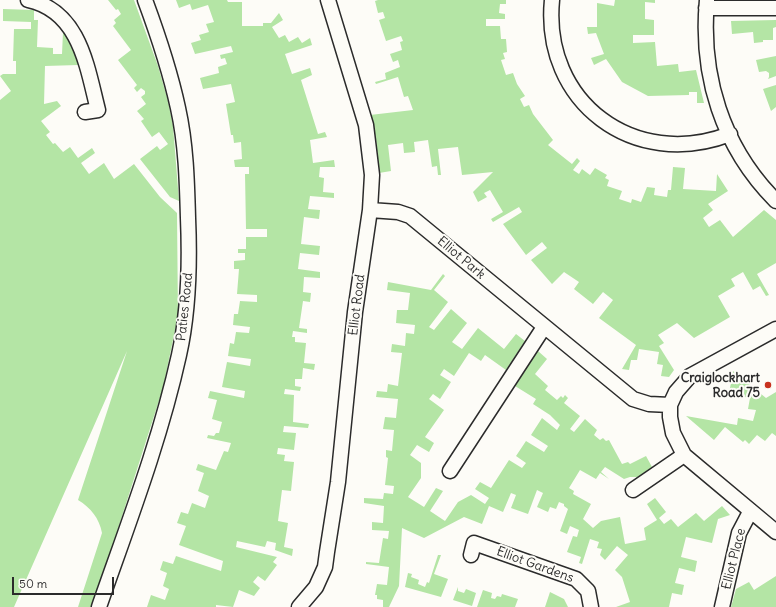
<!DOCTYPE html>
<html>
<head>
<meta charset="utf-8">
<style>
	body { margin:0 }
	#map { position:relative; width:776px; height:607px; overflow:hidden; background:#fdfcf7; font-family:Delius,sans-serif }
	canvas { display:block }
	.scale { position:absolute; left:12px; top:577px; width:102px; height:18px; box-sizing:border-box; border:2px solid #2b2b2b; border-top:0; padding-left:5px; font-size:12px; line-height:14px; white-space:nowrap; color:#2b2b2b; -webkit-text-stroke:3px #fdfcf7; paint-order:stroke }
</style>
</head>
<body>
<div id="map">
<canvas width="776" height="607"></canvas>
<div class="scale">50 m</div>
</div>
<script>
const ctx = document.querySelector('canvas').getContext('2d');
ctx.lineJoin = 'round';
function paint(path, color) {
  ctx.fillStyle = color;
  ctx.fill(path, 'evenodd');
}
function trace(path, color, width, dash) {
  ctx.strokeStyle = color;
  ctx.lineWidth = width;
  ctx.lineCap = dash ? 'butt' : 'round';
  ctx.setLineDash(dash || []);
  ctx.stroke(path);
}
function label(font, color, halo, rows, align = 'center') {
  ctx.font = font + ' Delius,sans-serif';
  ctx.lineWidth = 4;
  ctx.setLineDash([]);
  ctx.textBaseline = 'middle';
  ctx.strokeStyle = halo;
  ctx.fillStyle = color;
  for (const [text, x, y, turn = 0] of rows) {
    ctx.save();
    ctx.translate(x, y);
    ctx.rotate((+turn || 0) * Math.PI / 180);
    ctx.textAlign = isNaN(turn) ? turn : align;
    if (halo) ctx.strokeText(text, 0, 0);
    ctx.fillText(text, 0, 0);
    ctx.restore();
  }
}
paint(new Path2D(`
	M108,0h26l24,66 10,35 5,25 6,75 -9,-4 -30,-38 17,-13 3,4 8,-6 -9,-12 -7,5 -11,-16 3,-2 -7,-8 9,-7 -5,-7 4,-3v-3l-4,-3 -4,4 -3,-4 3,-3 -19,-25 13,-10 -18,-24 3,-3 -2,-3 7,-6 -3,-5 -2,1z
	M176,0h51l1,2h14v24h21v-3h8l8,-10 4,7 -11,7 7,11 6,-3 4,7 9,-5 4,6 8,-5 2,7 -27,9 7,20 18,-6 2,7 -11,5 17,54 7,-2 2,5 -17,3 3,23 21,-3 1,7h-15l-1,10 5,1 -1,14 11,1v5l-24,-2 -2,13 12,1 -1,9 -15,-2 -3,27 19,2 -1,9 -19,-2 -2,16 22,3v6l-16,-1 -1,15 8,1 -1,9 -7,-1 -4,27 8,1v4l-14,-2 -1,6h3v5l11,1 -2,20 11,1 -1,6 -11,-2 -1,11h-7v7l6,1 -1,4 -15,-2 -1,5 10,1 -1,27 16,2 -1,4 -24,-2 -1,6 13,1 -2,17 -16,-2 -1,6 8,1 -1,6 10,1 -3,29 -9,-1 -4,31 10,2 -4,24 9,2 -1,7 -17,-6 1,-7 -9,-2 -2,6 -28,-6 -1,6 41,10 -4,5 4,3 -12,16 -7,-5 -5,6 7,6 -6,8 -15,-6 -6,17 -17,-2v2h-69l4,-12 14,5 4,-11 -6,-3 4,-13 -7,-3 3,-9 10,3 3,-8 45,15 2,-10 -44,-16 7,-19 -9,-3 4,-11 7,2 4,-11 13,5 4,-12 -11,-5 6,-18 -8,-3 2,-6 18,6 8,-19 4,1 3,-9 -24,-5 1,-3 6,1 2,-3h3l3,-11 -10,-3 5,-19 -9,-2 2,-7 34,7 1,-7 -23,-4 5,-25 23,4 1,-7 -23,-3 2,-13 4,1 2,-12 13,1 1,-6 -17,-2 1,-11h4l2,-13 17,1v-7l-20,-1 2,-25h-5v-8l11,-1v-7h-7v-4h8v-12h21v-8h-21l-1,-55h4v-7h-14l-1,-7 8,-1 -1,-17 -7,1 -1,-8h-2l-5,-31 9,-2 -4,-18 -28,5 -3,-11 19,-5 -1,-6 9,-3 -2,-6 -4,1 -1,-4 13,-3 -2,-6 -36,8 -4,-11 10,-3 -2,-5 10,-3 -3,-8 8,-2 -6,-17 -16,5 -2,-6 -11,4z
	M378,0h128v4h-6l-1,9 6,1v5h-19v7h14l1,13h5l1,13 -4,1 2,6 -4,1 5,15 7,-2 4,11 8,12 -5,3 4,8 5,-2 4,9 20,26 -5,5 24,19 5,-6 3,3 -7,9 6,4 3,-5 8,6 5,-7 12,7 -2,3 4,2 -2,6 15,5 -3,8 12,4 1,-4 9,3 6,-15 8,1 -1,7 13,2 1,-7h3l2,-23 12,1 -2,21 33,2 1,-17 11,17 -20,13 5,6 -10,8 6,9 11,-7 13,17 31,-27 12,10v43l-19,11 12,21 -3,1 -6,-10 -7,4 -10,-18 -12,7 4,7 -17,10 12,21 -36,21 -17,-15 -19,12 6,8 -5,3 15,24 -5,7 -8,-1 2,-11 -6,-1 2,-12 -20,-3 -2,11h-6l-2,10 -7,-1 14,-24 -37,-27 14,-18 -10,-8 -10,12 -19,-15 5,-7 -15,-10 -12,12 -21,-24 16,-12 -5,-6 -16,13 -23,-31 19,-12 -3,-5 -26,15 -2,-3 12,-7 -13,-22 -6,3 3,4 -9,5 -5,-10 20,-20 -31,3 -4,-28 -20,2 3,26h-3l-1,-9 -5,1 -4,-27 -14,2 1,10 -11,1 -1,-10 -15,2 3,26 -12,2 -3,-34 -6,-24 43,-5 -5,-14 -4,1 -6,-20 -22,7 -1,-2 11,-3 -1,-6 15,-6 -2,-7 -5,2 -3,-8 12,-4 -2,-8 3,-1 -2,-5 -15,5 -7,-21 6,-2 -2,-6 -5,1 -3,-12z
	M615,0h40v3l-10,-1v17l9,1v15h-21v8l22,-1 2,24 21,-2 1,8 17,-2 8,33h-7v-11h-8v3l-41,1 -26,-14 -16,-23 -12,6 -3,-7 13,-4 -8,-21 -8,1 -1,-7h10v-24l17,3z
	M3,9l31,1v10h4l-1,27 16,1v6h9l1,-22h2l6,11 7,22 -33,1 -1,38 13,-3 4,5 -20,15 9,11 -4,3 7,9 2,-1 8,9 7,-5 8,11 14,-10 3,5 -14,10 8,11 15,-11 10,16 20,-15 26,33 17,16 1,103 -15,72 -70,219h-15l24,-74c-3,-15 -11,-25 -24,-33l49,-149 -113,256h-14v-507l11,-9 -11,-15 3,-2h13v-13h-3l1,-32h17v-7l-28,-1z
	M776,20v7l-3,1v12h-10v2l-9,1 -1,-11 -21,2 -1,-13z
	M776,56v20l-8,3 1,-2v-4l-3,-2 -7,1 -3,-12z
	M776,85v22l-5,4 -8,-22z
	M443,274l2,2 -11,14 14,12 -19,25 5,3 17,-21 16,14 -15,19 10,7 16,-21 26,21 12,-15 9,7 -19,29 -21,-15 -4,6 -12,-8 -15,23 -10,-7 -4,6 11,7 -11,17 -7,-5 -4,5 15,11 -19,27 9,6 -5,9 -12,-7 -7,10 11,8v15l-13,19 16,10 12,-19 7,3 -13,20 15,10 13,-19 13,-7 14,9 4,-6 -14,-9 5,-7 11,6 18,-28 13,8 4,-5 -10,-7 10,-15 18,11 4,-6 -17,-11 11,-17 15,12 3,-5 -10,-10 -17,-11 3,-5 -21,-13 23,-35 9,8 -12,15 13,12 -3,4 12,10 4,-4 2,2 2,-3 3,3 -4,5 16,13 -10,13 4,3 11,-13 12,11 -3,5 6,5 3,-2 3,3 3,-1 13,24 6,-2 2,2 16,-8 6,11 -14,10h-8l-6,2 -19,-12 -4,5 8,7 -9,-6 -4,6 -16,-9 -11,18 5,3 -1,3 18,10 -8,15 10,9 8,-7 19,-4 5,27 21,-4 -2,-12 13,-8 -10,-16 8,-6 11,14 -7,6 5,6 7,-5 7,8 18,-14 8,8 18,-15 8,9 -12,4 -6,24 -26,-6 -5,20 16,4 -2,11 -16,-4 -4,15 9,2 -2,10 -10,-2 -3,14h-53l14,-5 -8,-25 -7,-7 13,-15 -11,-9 -12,14 -5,-5 2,-6 -5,-1 2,-6 -9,-3 -8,25 -3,-1 2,-6 -14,-5 6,-16 4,1 2,-7 -9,-4 -3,8 -7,-3 8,-22 -4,-3v-2l-5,-2 -3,7 -6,-2 -2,5 -11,-5 6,-14 -6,-3 -9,24 -17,-6 5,-13 -5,-2 -8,19 -14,-6 -7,18 -18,-7 -40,21 -22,-10 -3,58 -10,21h-6v-7l-6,-1v-4h-2l2,-11 10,1 2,-18 -23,-3v-2l13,1 4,-25 5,1 1,-8 -17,-1v-8l11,1 1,-17 -20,-3v-5l19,1 1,-6 9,1 1,-8 -9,-1 3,-27 -2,-1v-7l6,1 2,-21 -11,-1 2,-12 11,1 2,-19 -22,-2 1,-6 10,1 1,-8 10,2 4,-33 -11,-1 1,-8 13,2 1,-13 8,1 1,-9 -19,-2 1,-13h11l2,-17 -23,-3 1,-8 43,8z
	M733,371l33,27 10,-6v44l-4,-3 -7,8 -8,-6 -8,9 -4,-4 -2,2 -18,-15 -11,13 -28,-24 51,9 1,-7 15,3 3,-11 -8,-1 2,-11 -21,-4z
	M438,555h3l-7,19 14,5 -7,18 -36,-10 3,-14 4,1 -1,3 8,3 -1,4 7,3 2,-5 2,1z
	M776,576v31h-45l5,-18 13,-7 5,8z
	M458,587v4l6,2 2,-4 10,4 -4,13 -19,-6z
	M483,590l9,3 -1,5 4,1 2,-3 4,1 1,-3 16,5 -3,8h-38z
	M550,592l14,7 4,8h-23z`), '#b4e5a5');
const minor = new Path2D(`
	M28,0c52,11 59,67 70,110l-13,2
	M552,0c-10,102 82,171 178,134
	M707,0c-7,75 15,147 69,201
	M706,8h70
	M370,210l28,2 12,4 223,183 16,5 21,1
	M776,329l-86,47 -14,16 -6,13v12l3,16 11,22 92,77
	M450,471l94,-144
	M633,490l51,-35
	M471,555l3,-12 102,36 12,12 3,16
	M99,607c29,-83 61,-166 80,-252 10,-45 11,-91 9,-137 -1,-37 -2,-74 -10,-110 -8,-37 -20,-73 -33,-108
	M299,607l17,-20 9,-20 2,-15 11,-70 17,-170 15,-102 2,-35 -6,-50 -38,-125
	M722,607l17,-74 11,-21`);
trace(minor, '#2b2b2b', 17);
trace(minor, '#fdfcf7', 14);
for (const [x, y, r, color] of [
	[768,385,4,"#c8321e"]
]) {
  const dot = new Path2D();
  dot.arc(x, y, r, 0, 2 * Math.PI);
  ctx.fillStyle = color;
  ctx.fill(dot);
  trace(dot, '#fdfcf7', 1.5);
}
label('13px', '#2b2b2b', '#fdfcf7', [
	["Elliot Park",461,258,40],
	["Elliot Road",357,305,-83],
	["Paties Road",185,307,-84],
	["Elliot Place",734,559,-76],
	["Elliot Gardens",535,565,20]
]);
label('bold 13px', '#2b2b2b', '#fdfcf7', [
	["Craiglockhart",760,378],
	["Road 75",760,393]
], 'right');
</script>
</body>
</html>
